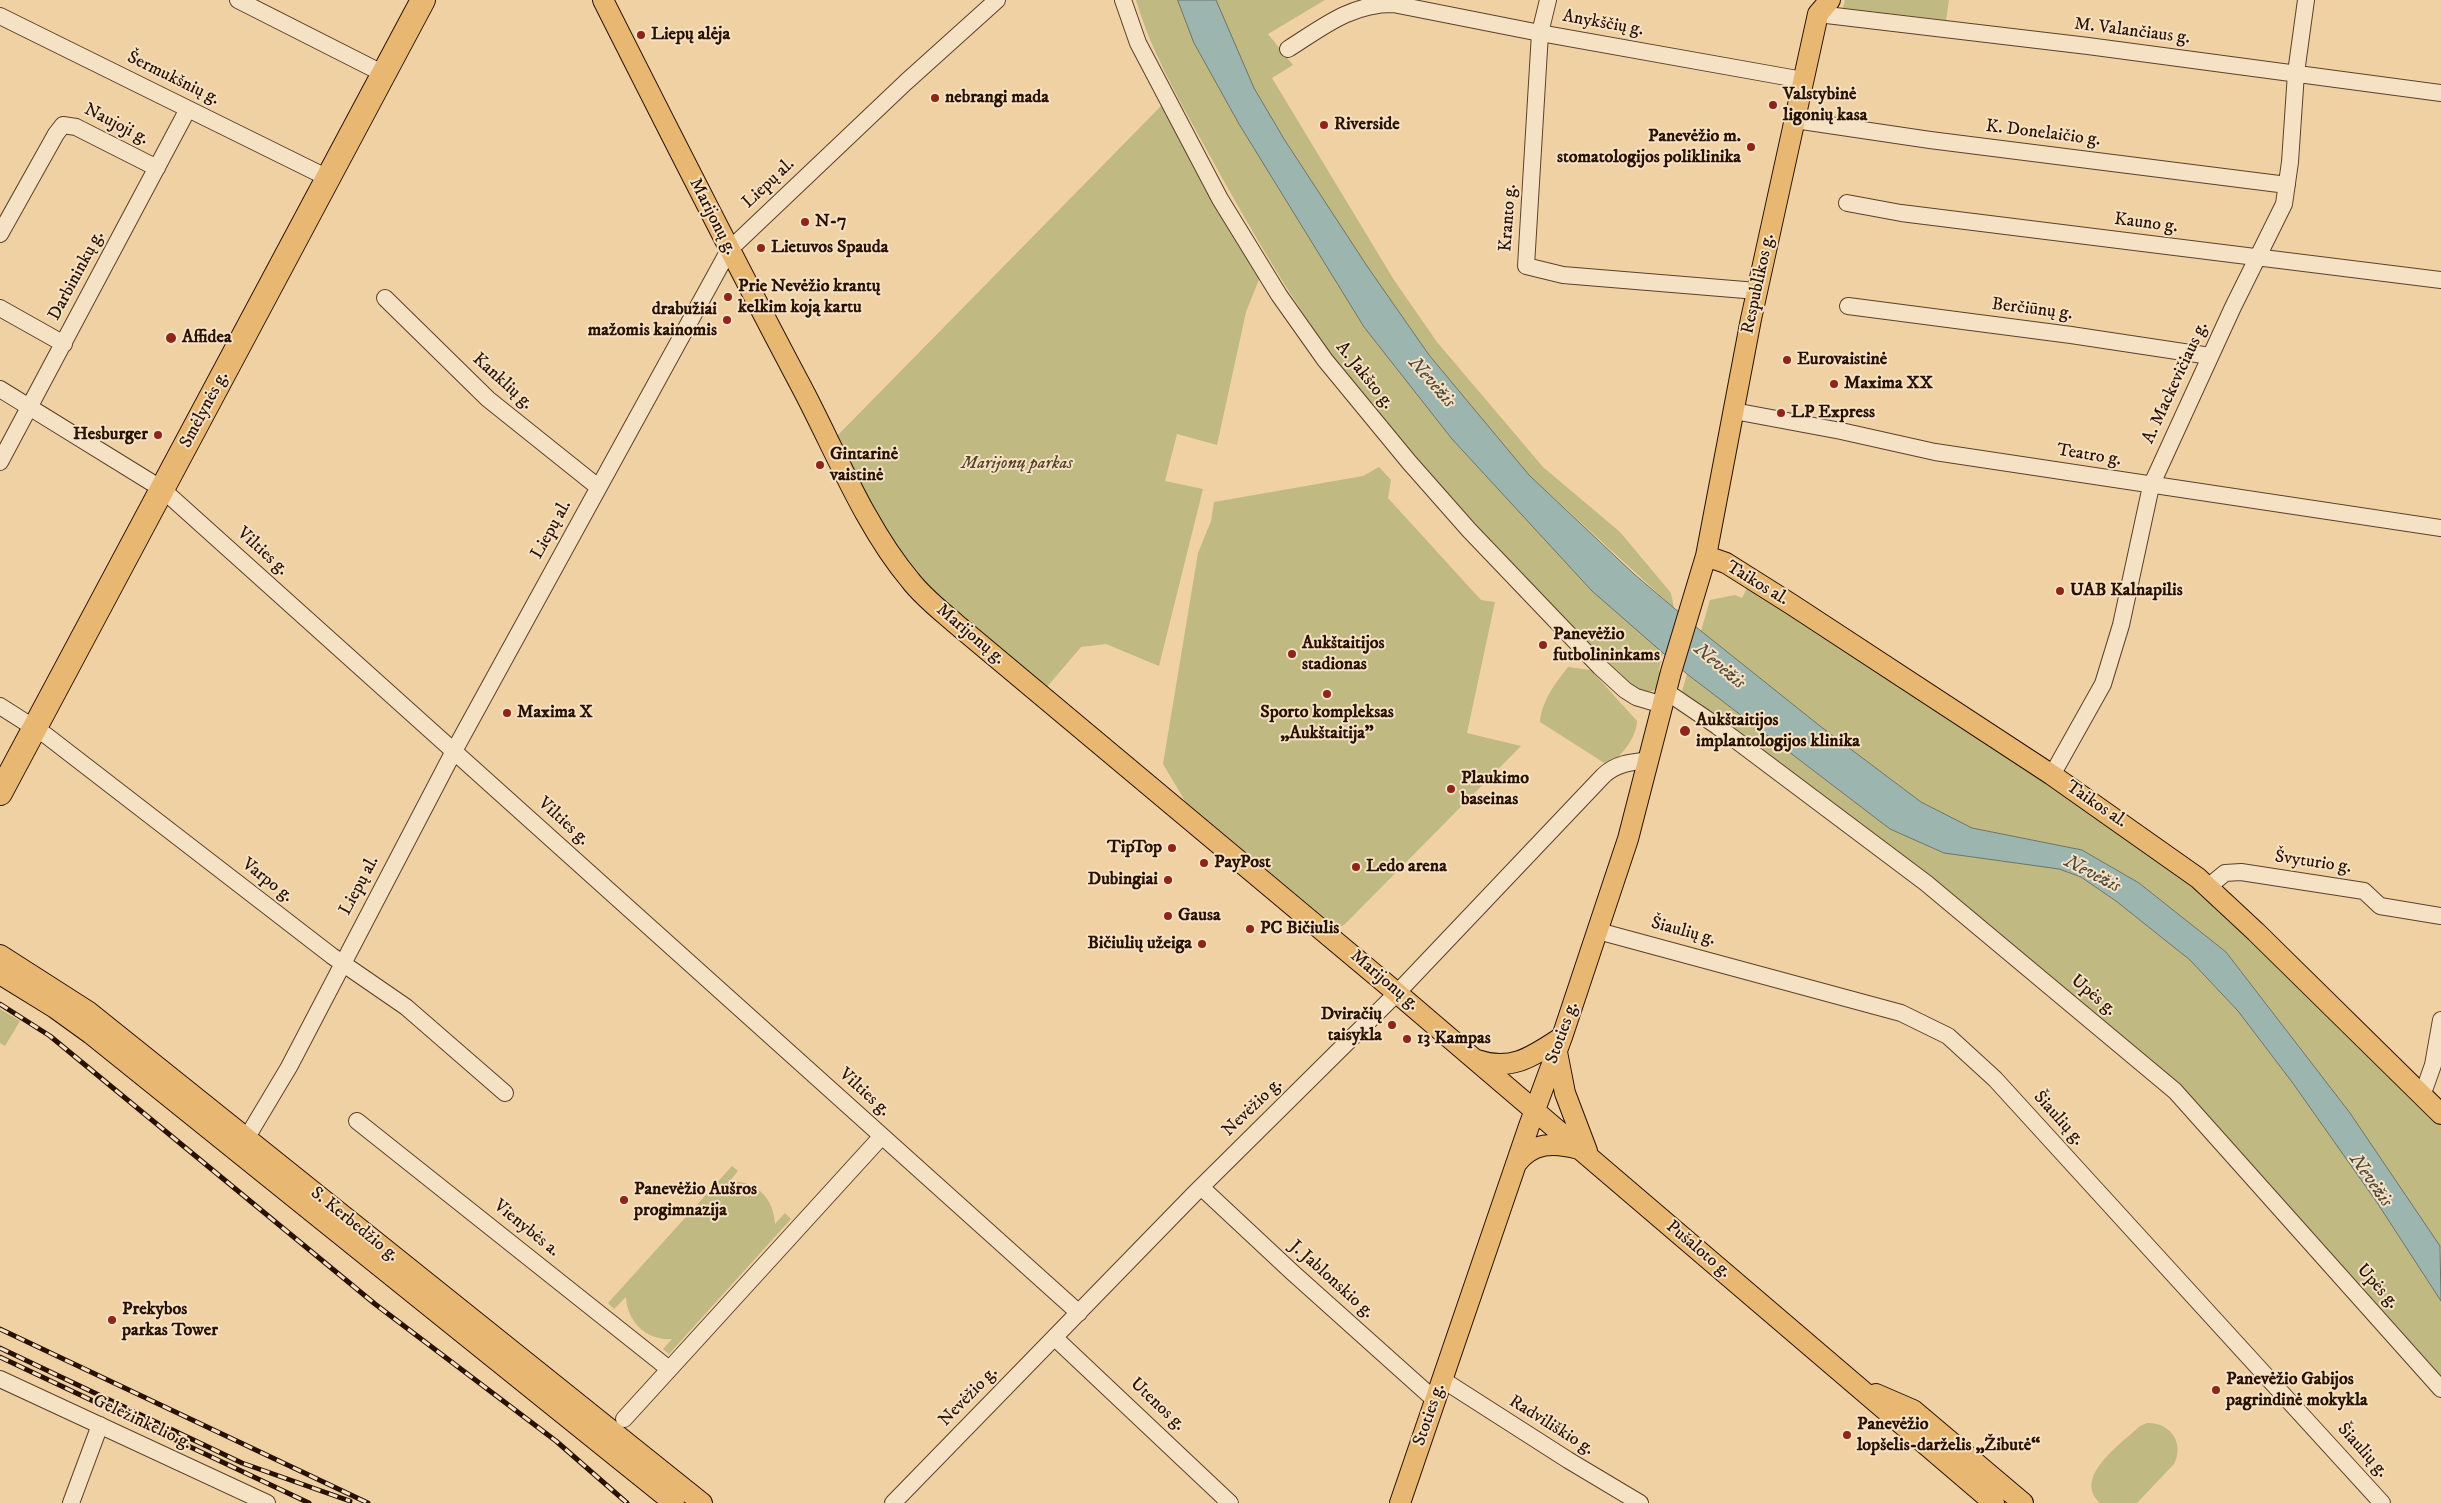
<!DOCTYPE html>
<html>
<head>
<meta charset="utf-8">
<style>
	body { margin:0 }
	canvas { display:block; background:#f0d1a4 }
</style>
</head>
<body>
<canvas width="2441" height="1503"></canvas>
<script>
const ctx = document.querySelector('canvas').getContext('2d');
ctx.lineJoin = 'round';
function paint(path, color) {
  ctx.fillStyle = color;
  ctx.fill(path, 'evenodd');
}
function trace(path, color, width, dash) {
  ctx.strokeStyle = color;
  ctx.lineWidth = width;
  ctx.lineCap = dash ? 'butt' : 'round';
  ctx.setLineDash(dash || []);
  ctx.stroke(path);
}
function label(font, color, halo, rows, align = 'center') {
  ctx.font = font + ' "IM FELL DW Pica",serif';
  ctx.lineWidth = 4;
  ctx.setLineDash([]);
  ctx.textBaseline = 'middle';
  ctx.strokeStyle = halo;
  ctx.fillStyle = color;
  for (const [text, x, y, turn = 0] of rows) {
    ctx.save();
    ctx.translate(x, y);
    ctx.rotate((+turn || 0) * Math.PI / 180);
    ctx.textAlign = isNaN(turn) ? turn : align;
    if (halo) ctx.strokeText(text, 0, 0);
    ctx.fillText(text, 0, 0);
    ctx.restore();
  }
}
paint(new Path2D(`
	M1136,0h42l16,43 45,81 125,203 88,112 140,152 71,61 -4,18 3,7c-8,26 -25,12 -41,1 -99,-103 -204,-204 -287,-320 -46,-64 -86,-133 -124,-202 -27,-50 -58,-101 -74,-156z
	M1216,0h109l-57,34 25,31 -21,13 122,202 43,62 106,125 77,65 51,61 3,15 -145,-133 -100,-120 -62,-89 -83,-127 -30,-51z
	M1845,0h104l-3,20 -103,-12z
	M1162,105l98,172 -14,35 -29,133 -40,-11 -12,47 38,8 -44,177 -53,-22 -25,3 -35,41 -129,-109 -17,-22 -64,-120z
	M1379,467l12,13 -3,18 93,102 14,2 -28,131 54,13 -177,179 -7,3 -152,-127 -22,-37 35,-211 13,-32 3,-19 149,-26z
	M1748,586l394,260 80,66 219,211v125l-91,-135 -124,-161 -87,-69 -57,-33 -110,-22 -51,-26 -101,-76 -119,-95 9,-31 25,-5 7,3z
	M1568,667l23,3 46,51c-1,18 -15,33 -28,45l-69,-44c2,-22 15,-38 28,-55z
	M1687,674l203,155 54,24 115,16 22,8 35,24 74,59 48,51 54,71 84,119 65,100v88l-266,-298 -494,-396z
	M0,1009l20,12 -15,25 -5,-3z
	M732,1166l6,5 -9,11c26,-3 45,16 46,42l10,-11 6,6 -122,135 -6,-5 9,-10c-25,2 -45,-17 -46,-42l-12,12 -6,-6z
	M2147,1423c23,-1 38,20 27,41l-37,39h-37c-28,-26 21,-59 40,-77z`), '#c0b981');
const water = new Path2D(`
	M1178,0h38l38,88 30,51 83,127 62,89 100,120 105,99 67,57 119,95 101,76 51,26 110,22 57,33 87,69 124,161 90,133 1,55 -65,-100 -84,-119 -54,-71 -48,-51 -74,-59 -35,-24 -22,-8 -115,-16 -54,-24 -203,-155 -95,-83 -140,-152 -88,-112 -125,-203 -45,-81z`);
paint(water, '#9cb5ae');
trace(water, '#6e7368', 1);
const minor = new Path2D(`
	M238,0l146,74
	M1123,0l15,43 82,156 59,96 46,65 84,102 60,68 131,137 25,23 11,7 27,8
	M1548,0l-8,33 -14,233 37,9 194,16
	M1818,14l270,32 353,47
	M0,16l328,162
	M1288,49c35,-22 62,-45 105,-45l147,29 263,47
	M1795,120l135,20 357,45
	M1847,203l54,10 540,67
	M0,234l56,-100 7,-9 13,2 81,41
	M385,298l103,101 110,88
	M1848,306l223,29 139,21
	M0,308l64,36
	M0,389l162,100 917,824
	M1734,411l107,20 94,21 506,76
	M0,462l188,-353
	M1667,692l50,34 209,157 249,208 266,298
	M0,706l47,30 285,220 74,51 99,86
	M2052,775l51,-91 18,-59 30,-139 82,-179 51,-103 6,-42 6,-89 10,-73
	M2208,887l17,-14 16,-1 123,19 16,15 61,10
	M1598,931l303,82 47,23 47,43 387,424
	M2422,1096l11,-31 8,-45
	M357,1121l312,248
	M240,1149l49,-82 165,-316 275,-501 177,-168 91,-82
	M1201,1187l91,85 144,129
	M1055,1338l175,165
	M0,1379l267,124
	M1443,1380l125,80 72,43
	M624,1419l258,-283
	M71,1503l29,-78
	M893,1503l301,-309 203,-201 206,-217c13,-13 29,-14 47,-16`);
const major = new Path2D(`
	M603,0c65,129 130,258 198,386 33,62 64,141 109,194 13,17 30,30 46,44l441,369 597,510
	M1706,556l20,7 65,41 261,171 146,103 58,54 185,182
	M0,955l89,57 613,491
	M0,974l55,34 36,26 583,469
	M1557,1052l8,41 22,58
	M1477,1060c35,12 56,-4 85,-23
	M1516,1164c16,-22 38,-22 63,-15
	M1876,1394l37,16 110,93
	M1400,1503l129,-377 33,-89 66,-198 43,-167 35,-116 45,-237 67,-305 12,-14`);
const highway = new Path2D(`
	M0,793l423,-793`);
trace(minor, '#5b4129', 18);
trace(major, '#291100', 22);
trace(highway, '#291100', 26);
trace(minor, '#f5e1c4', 16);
trace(major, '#e8b872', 20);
trace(highway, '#e8b872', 24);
const rail = new Path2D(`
	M0,1004l50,32 325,268 181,137 71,62
	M0,1329l368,174
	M0,1348l242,115 108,38
	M0,1357l309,146`);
trace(rail, '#291100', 5);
trace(rail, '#f5e1c4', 3, [9]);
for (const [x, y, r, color] of [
	[641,35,5,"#8f2418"],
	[935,98,5,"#8f2418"],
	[1773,105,5,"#8f2418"],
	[1324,125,5,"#8f2418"],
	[1751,147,5,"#8f2418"],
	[805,222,5,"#8f2418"],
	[761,248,5,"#8f2418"],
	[728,297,5,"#8f2418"],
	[727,320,5,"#8f2418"],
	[171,338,6,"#8f2418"],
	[1787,360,5,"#8f2418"],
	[1834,384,5,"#8f2418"],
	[1781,413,5,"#8f2418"],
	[158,435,5,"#8f2418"],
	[820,465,5,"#8f2418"],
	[2060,591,5,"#8f2418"],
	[1543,645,5,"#8f2418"],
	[1292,654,5,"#8f2418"],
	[1327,694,5,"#8f2418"],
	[507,713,5,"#8f2418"],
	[1685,731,6,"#8f2418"],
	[1451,789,5,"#8f2418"],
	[1172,848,5,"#8f2418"],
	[1204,863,5,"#8f2418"],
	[1356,867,5,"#8f2418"],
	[1168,880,5,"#8f2418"],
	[1168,916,5,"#8f2418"],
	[1250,929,5,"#8f2418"],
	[1202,944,5,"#8f2418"],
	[1392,1025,5,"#8f2418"],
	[1407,1039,5,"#8f2418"],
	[624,1200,5,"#8f2418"],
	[112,1320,5,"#8f2418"],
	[2216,1390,5,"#8f2418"],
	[1847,1435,5,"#8f2418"]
]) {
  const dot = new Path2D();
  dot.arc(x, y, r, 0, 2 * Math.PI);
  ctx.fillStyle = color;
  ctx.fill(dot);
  trace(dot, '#f5e1c4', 2);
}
label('18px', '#291100', '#f5e1c4', [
	["Anykščių g.",1603,24,10],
	["M. Valančiaus g.",2132,32,7],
	["Šermukšnių g.",173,79,26],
	["Naujoji g.",116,125,27],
	["K. Donelaičio g.",2043,134,7],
	["Liepų al.",769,184,-43],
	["Marijonų g.",712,217,63],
	["Kranto g.",1509,218,-86],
	["Kauno g.",2146,224,7],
	["Darbininkų g.",77,276,-62],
	["Respublikos g.",1759,284,-78],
	["Berčiūnų g.",2032,310,7],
	["A. Jakšto g.",1364,376,51],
	["Kanklių g.",502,382,42],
	["A. Mackevičiaus g.",2176,383,-65],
	["Smėlynės g.",205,410,-62],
	["Teatro g.",2089,456,9],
	["Liepų al.",552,530,-61],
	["Vilties g.",262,552,42],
	["Taikos al.",1757,584,31],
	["Marijonų g.",970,635,40],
	["Taikos al.",2096,805,34],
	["Vilties g.",563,822,42],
	["Švyturio g.",2313,863,8],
	["Varpo g.",267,881,38],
	["Liepų al.",360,886,-62],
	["Šiaulių g.",1683,932,15],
	["Marijonų g.",1384,981,40],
	["Upės g.",2093,996,40],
	["Stoties g.",1563,1033,-70],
	["Vilties g.",864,1093,42],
	["Nevėžio g.",1253,1108,-44],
	["Šiaulių g.",2058,1119,48],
	["S. Kerbedžio g.",354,1225,39],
	["Vienybės a.",526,1229,39],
	["Pušaloto g.",1698,1250,40],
	["J. Jablonskio g.",1331,1280,42],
	["Upės g.",2377,1287,48],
	["Nevėžio g.",969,1397,-46],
	["Utenos g.",1157,1405,43],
	["Stoties g.",1430,1415,-71],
	["Geležinkelio g.",142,1423,25],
	["Radviliškio g.",1551,1426,32],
	["Šiaulių g.",2362,1451,48]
]);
label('bold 18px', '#291100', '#f5e1c4', [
	["Liepų alėja",651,35],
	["Valstybinė",1783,95],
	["ligonių kasa",1783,116],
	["nebrangi mada",945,98],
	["Riverside",1334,125],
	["Panevėžio m.",1741,137,"right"],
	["stomatologijos poliklinika",1741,158,"right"],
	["N-7",815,222],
	["Lietuvos Spauda",771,248],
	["Prie Nevėžio krantų",738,287],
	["kelkim koją kartu",738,308],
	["drabužiai",717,310,"right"],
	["mažomis kainomis",717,331,"right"],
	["Affidea",182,338],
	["Eurovaistinė",1797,360],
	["Maxima XX",1844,384],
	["LP Express",1791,413],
	["Hesburger",148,435,"right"],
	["Gintarinė",830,455],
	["vaistinė",830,476],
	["UAB Kalnapilis",2070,591],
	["Panevėžio",1553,635],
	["futbolininkams",1553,656],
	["Aukštaitijos",1302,644],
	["stadionas",1302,665],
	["Maxima X",517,713],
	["Sporto kompleksas",1327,713,"center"],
	["„Aukštaitija”",1327,734,"center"],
	["Aukštaitijos",1696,721],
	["implantologijos klinika",1696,742],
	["Plaukimo",1461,779],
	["baseinas",1461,800],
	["TipTop",1162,848,"right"],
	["PayPost",1214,863],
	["Ledo arena",1366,867],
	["Dubingiai",1158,880,"right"],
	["Gausa",1178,916],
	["PC Bičiulis",1260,929],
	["Bičiulių užeiga",1192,944,"right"],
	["Dviračių",1382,1015,"right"],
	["taisykla",1382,1036,"right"],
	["13 Kampas",1417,1039],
	["Panevėžio Aušros",634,1190],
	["progimnazija",634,1211],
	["Prekybos",122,1310],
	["parkas Tower",122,1331],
	["Panevėžio Gabijos",2226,1380],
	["pagrindinė mokykla",2226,1401],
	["Panevėžio",1857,1425],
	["lopšelis-darželis „Žibutė“",1857,1446]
], 'left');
label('italic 18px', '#564327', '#f5e1c4', [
	["Marijonų parkas",1017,464]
]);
label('italic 19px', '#514a3d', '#f5e1c4', [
	["Nevėžis",1431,383,49],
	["Nevėžis",1719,667,40],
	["Nevėžis",2092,875,27],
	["Nevėžis",2370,1181,55]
]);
</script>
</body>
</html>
